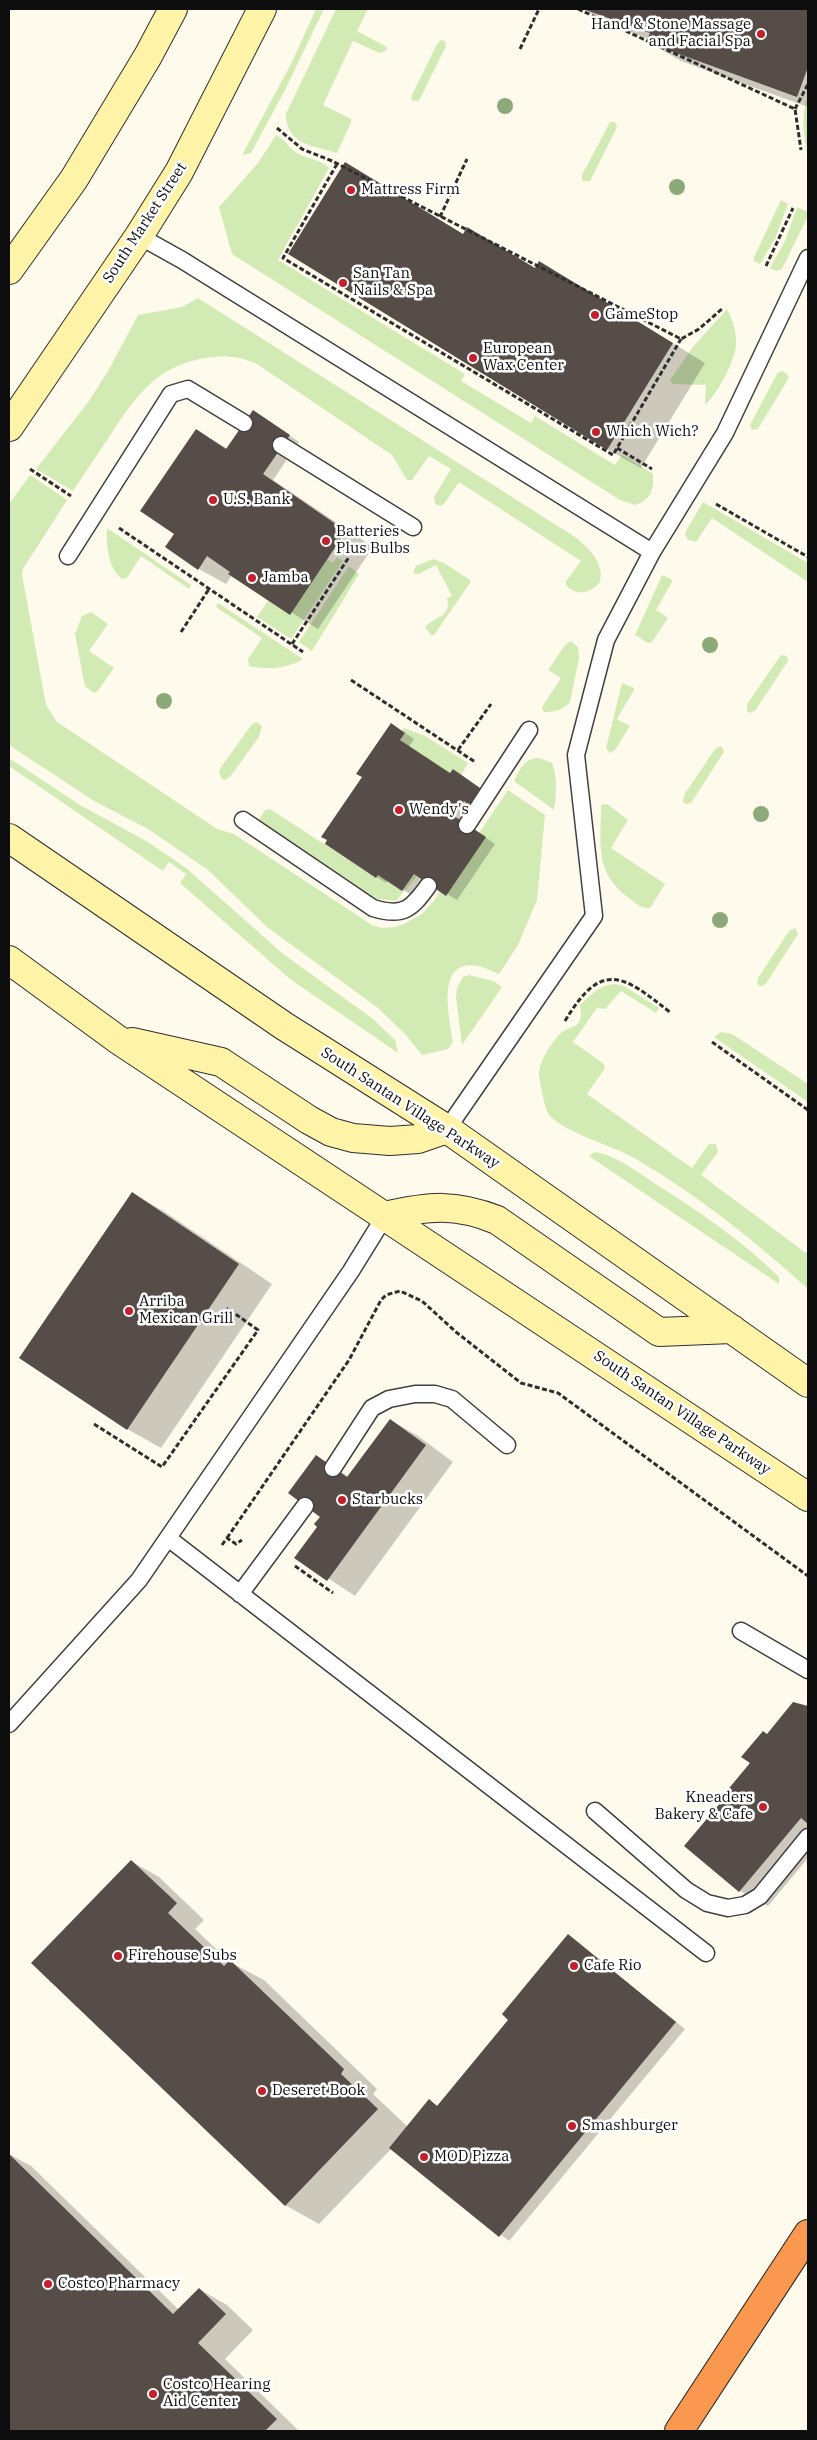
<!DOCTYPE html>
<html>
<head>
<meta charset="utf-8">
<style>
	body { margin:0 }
	#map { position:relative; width:817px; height:2440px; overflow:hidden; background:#fffbec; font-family:"IBM Plex Serif",serif }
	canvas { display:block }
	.frame { position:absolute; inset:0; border:10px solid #0d0d0d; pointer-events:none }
</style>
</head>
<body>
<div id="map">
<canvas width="817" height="2440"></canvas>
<div class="frame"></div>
</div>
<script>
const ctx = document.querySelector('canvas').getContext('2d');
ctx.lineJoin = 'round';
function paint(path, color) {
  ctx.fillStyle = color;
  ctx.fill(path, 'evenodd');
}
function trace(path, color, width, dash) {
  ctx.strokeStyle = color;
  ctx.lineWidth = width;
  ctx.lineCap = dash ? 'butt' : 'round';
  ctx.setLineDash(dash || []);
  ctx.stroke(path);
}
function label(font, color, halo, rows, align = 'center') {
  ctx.font = font + ' "IBM Plex Serif",serif';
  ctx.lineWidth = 5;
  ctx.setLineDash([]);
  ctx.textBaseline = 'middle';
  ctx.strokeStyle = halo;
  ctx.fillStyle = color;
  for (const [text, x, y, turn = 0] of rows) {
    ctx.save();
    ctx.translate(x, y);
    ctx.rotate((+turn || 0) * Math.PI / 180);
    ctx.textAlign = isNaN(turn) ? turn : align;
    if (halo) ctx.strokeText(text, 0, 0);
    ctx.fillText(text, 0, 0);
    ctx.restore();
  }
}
paint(new Path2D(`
	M316,9h8l-39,81 -34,63 -9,2 49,-91z
	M336,9h32l-11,22 30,16 -1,4 -7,2 -26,-12 -30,64 28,14v4l-14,30c-23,-7 -51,-8 -51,-39z
	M441,40l4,1 1,5 -27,55 -8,-1 1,-5 25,-51z
	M808,95v54h-1c-5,-18 -5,-36 1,-54z
	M610,122h5l2,5 -27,54h-8v-6z
	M276,135c8,3 13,13 21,18 10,6 24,6 32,15l-51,92 187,114 -4,7 70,42 4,-7 80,49 7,-10 31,19c1,16 -2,26 -18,31l-15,-5 -388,-246 -13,-47 39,-44z
	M781,200l7,4 -13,35 -15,25 -6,-3v-4z
	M797,207l11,5v4l-26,53 -5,2 -7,-3 15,-27z
	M198,298l374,237c14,10 33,27 28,47 -9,11 -24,15 -34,3v-4l15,-20 -122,-79 -15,22 -4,2 -5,-2 -1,-7 17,-28 -22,-13 -17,24h-5l-15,-25 -135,-91c-17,-8 -33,-9 -52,-6 -48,9 -66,34 -92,73 -13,20 -27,40 -40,60l-37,-22 53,-68 19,-30 30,-56 44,-8z
	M727,309c6,12 9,21 9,34 1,15 -19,52 -31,62l1,-20 -33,-1 -3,-4 23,-33z
	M783,371l6,5 -1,3 -30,50 -6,1 -2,-5 28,-53z
	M30,475l37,25 -44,69 -1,5 24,131 11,17 160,107 17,5 138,91 10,3 12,-1 10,-3 18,-10 11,-12 75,-112 37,25 -8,85 -19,45 -19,29c-6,-2 -14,-7 -21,-8 -44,-8 -28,54 -25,76l-5,7 -26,6 -16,-20 -28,-27 -111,-81 -59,-57 -60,-41 -54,-28 -85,-56v-241z
	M703,502l105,61v19l-96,-64 -16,24 -8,-2 -3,-5 1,-4z
	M107,528l84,57 -2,4 -48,-33 -14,22 -5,1c-14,-11 -16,-34 -15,-51z
	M337,557l6,4 -52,78 -34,-22 11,-16 22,13 37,-55 6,4z
	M433,559l11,4 26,17v3l-36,52h-3l-6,-8c9,-11 27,-9 22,-29l5,-2 -16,-31 -17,9 -6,-1 3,-7z
	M349,566l10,8 -47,77 -13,-9z
	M662,575l9,4 1,3 -16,28 12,8 -16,24 -4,1 -13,-8z
	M218,603l85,56c-17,10 -35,11 -54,7l-1,-7 14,-21 -46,-31z
	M91,612l17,12 -19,27 25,17 -17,24 -3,1 -8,-6 -2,-5 -9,-48 7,-18z
	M571,641l7,6 1,11 -9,44c-7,8 -16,10 -26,10l-2,-5 19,-29 -13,-8 17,-25z
	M781,655l6,1 1,5 -33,50 -6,2 -2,-2v-7z
	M622,683l12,5v2l-17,29 13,7 -15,24 -5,3 -4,-5z
	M257,722l5,4 -3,11 -29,40 -6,3 -3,-2 -2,-8 33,-46z
	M404,728l21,8 43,27 -7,12 -7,-6 -4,4 -50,-33 5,-7 -3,-2z
	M721,746l3,6 -33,51 -5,1 -3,-2 1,-7 31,-46z
	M9,758l71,47 68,37 38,26 96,85 91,66 22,21 3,13 -108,-74 -110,-96 6,-9 -17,-12 -6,9 -154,-105z
	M539,758l13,5c6,16 4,31 2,47l-40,-29c6,-11 10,-23 25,-23z
	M607,804l21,16 -17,28 54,36 -15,24c-8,1 -15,-5 -21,-10 -35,-25 -28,-54 -28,-93z
	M270,809l106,69 2,-3 24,16 12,-17 3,2 -21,25 -19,-2 -118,-79 6,-10z
	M795,928l3,6 -33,51 -5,1 -3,-2 1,-6 31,-47z
	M469,975l24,6 9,6 -40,58 -6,-48 1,-9 6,-11z
	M615,984l9,2 35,22 -3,5 -35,-22 -16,18 -8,-1 -24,34 31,22 1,4 -18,26 105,74 17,-24h7l2,8 -17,23 105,78 2,-3v39c-53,-48 -109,-93 -172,-130 -24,-14 -69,-25 -87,-44 -4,-5 -9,-32 -10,-40 -1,-13 14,-35 23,-43 6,-5 15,-4 18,-12 2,-4 0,-11 0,-15 11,-10 19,-20 35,-21z
	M721,1032l11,2 76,50v18l-94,-65z
	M595,1152c23,4 45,22 64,34 42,27 85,56 120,91v7l-190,-128z`), '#d2ebb5');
paint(new Path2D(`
	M583,9h225v98l-127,-46 -33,-19 1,-3 -37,-14z
	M379,183l85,52 71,34 38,13 132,81 -64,105 -34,-19z
	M254,411l45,31 -26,38 100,67 -55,82 -86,-54 -6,9 -27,-15 -23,-36 20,-103 32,19z
	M401,730l13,9 -5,8 42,27 12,3 26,17 -26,28 32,22 -38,56 -33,-20 -11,16 -25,-16 -2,3 -60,-40z
	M132,1193l33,19 107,72 -111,164 -34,-19z
	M390,1420l28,16 35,26 -98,134 -59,-39 23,-30 2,-11 -5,-59 33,20z
	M794,1704l14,4v150l-40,48 -28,-15 -54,-45 43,-51 39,-60z
	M131,1861l28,16 45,43 -9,9 35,33 34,18 113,109 -4,5 35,33 22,-26 8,5 71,-87 60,-83 116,93 -176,212 -117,-93 -73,76 -34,-19z
	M9,2154l22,12 148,144 20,-21 28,16 26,25 -28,29 74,72h-290z`), '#0003');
paint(new Path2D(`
	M583,9h225v58l-11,30 -151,-55 4,-9z
	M345,162l118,72 4,-7 68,41 4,-7 134,82 -66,107 -319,-196z
	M253,410l37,25 -27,39 83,57 -56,84 -62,-41 2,-2 -23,-16 -9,14 -33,-23 9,-13 -34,-23 56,-82 30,20z
	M391,723l14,10 -5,7 50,33 3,-4 27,19 -11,17 -5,-4 -10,15 32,21 -40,59 -32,-22 -12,17 -24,-16 -2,3 -51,-34 2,-4 -6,-3 41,-60 -6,-3z
	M132,1192l107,72 -112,166 -108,-72z
	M390,1419l36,26 -99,136 -33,-23 23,-31 -3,-3 6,-7 -32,-24 28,-38 31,22z
	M793,1702l15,4v118l-7,-6 -62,74 -55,-46 43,-51 -2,-2 25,-30 -9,-6 22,-26 4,3z
	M131,1860l46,43 -9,10 56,53 6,-6 114,109 -3,5 37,35 -93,97 -254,-243z
	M568,1934l108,88 -177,215 -110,-89 40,-49 8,7 71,-86 -6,-6z
	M9,2154l164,160 26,-26 27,26 -28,29 79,76 -12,12h-256z`), '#564d49');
const lane = new Path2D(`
	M139,236l43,24 470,292
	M281,445l132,82
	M68,556l103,-162 17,-5 56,34
	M243,820l130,88c29,9 38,2 55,-22
	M467,825l62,-95
	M447,1129l147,-213 -18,-161 30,-115 46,-88 73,-119 83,-175
	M333,1468l39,-60 17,-9 26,-5h20l17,5 55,46
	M168,1538l538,415
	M240,1594l65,-88
	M741,1631l67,39
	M9,1724l130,-144 212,-309 34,-55
	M595,1811l91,79 21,13 21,5 17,-3 15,-9 48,-59`);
const secondary = new Path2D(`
	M9,270l65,-91 74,-123 25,-47
	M9,427l130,-191 40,-64 83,-163
	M9,838l275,188 163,103 361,254
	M9,960l108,79 691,458
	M132,1042l89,20 88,58 22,12 22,6 37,3 28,-2 29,-10
	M385,1216c44,-10 70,-13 112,4l162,112 73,-3`);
const highway = new Path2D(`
	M679,2431l129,-197`);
trace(lane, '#404040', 19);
trace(secondary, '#2f2f2f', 30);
trace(highway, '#1e1e1e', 30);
trace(new Path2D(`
	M578,9l217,100 6,41
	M520,49l19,-40
	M795,109l13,-25
	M277,128l25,21 30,12 349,178 18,-10 24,-21
	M337,164l-54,94 330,197 68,-116
	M440,217l27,-58
	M766,266l27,-58
	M617,448l35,21
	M30,469l41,27
	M716,504l92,53
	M119,528l184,124
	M181,632l28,-43
	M292,644l57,-87
	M351,680l124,82
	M458,750l33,-46
	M565,1021c37,-62 58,-46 106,-8
	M712,1042l96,68
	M94,1424l68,43 96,-137 -31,-22
	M227,1538l122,-178 32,-60 5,-5 14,-4 22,10 34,31 65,51 37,10 250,183
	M222,1545l5,-7 9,6 6,-4
	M295,1566l38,27`), '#2f2f2f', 3, [5, 2.5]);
trace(lane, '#fff', 16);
trace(secondary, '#fff3a7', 28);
trace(highway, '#fa9850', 28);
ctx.fillStyle = '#8ca979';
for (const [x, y] of [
	[505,106],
	[677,187],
	[710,645],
	[164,701],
	[761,814],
	[720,920]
]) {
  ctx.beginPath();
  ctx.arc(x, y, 8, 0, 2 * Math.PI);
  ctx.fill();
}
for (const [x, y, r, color] of [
	[761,34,5,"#c1202c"],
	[351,190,5,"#c1202c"],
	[343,283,5,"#c1202c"],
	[595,315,5,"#c1202c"],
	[473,358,5,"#c1202c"],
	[596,432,5,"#c1202c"],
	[213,500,5,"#c1202c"],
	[326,541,5,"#c1202c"],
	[252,578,5,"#c1202c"],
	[399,810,5,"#c1202c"],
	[129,1311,5,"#c1202c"],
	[342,1500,5,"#c1202c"],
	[763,1807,5,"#c1202c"],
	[118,1956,5,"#c1202c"],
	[574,1966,5,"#c1202c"],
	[262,2091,5,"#c1202c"],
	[572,2126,5,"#c1202c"],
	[424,2157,5,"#c1202c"],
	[48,2284,5,"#c1202c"],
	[153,2394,5,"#c1202c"]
]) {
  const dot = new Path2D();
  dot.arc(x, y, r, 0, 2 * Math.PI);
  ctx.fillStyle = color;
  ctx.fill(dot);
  trace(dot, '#fff', 2);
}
label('15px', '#0d0d0d', '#fff', [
	["Hand & Stone Massage",751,25,"right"],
	["and Facial Spa",751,42,"right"],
	["Mattress Firm",361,190],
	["San Tan",353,274],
	["Nails & Spa",353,291],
	["GameStop",605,315],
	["European",483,349],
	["Wax Center",483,366],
	["Which Wich?",606,432],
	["U.S. Bank",223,500],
	["Batteries",336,532],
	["Plus Bulbs",336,549],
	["Jamba",262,578],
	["Wendy's",409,810],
	["Arriba",139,1302],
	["Mexican Grill",139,1319],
	["Starbucks",352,1500],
	["Kneaders",753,1798,"right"],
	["Bakery & Cafe",753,1815,"right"],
	["Firehouse Subs",128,1956],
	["Cafe Rio",584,1966],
	["Deseret Book",272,2091],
	["Smashburger",582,2126],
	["MOD Pizza",434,2157],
	["Costco Pharmacy",58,2284],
	["Costco Hearing",163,2385],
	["Aid Center",163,2402]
], 'left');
label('15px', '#0d0d0d', '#fff', [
	["South Market Street",145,223,-57],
	["South Santan Village Parkway",410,1108,33],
	["South Santan Village Parkway",682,1413,34]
]);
</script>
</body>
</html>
